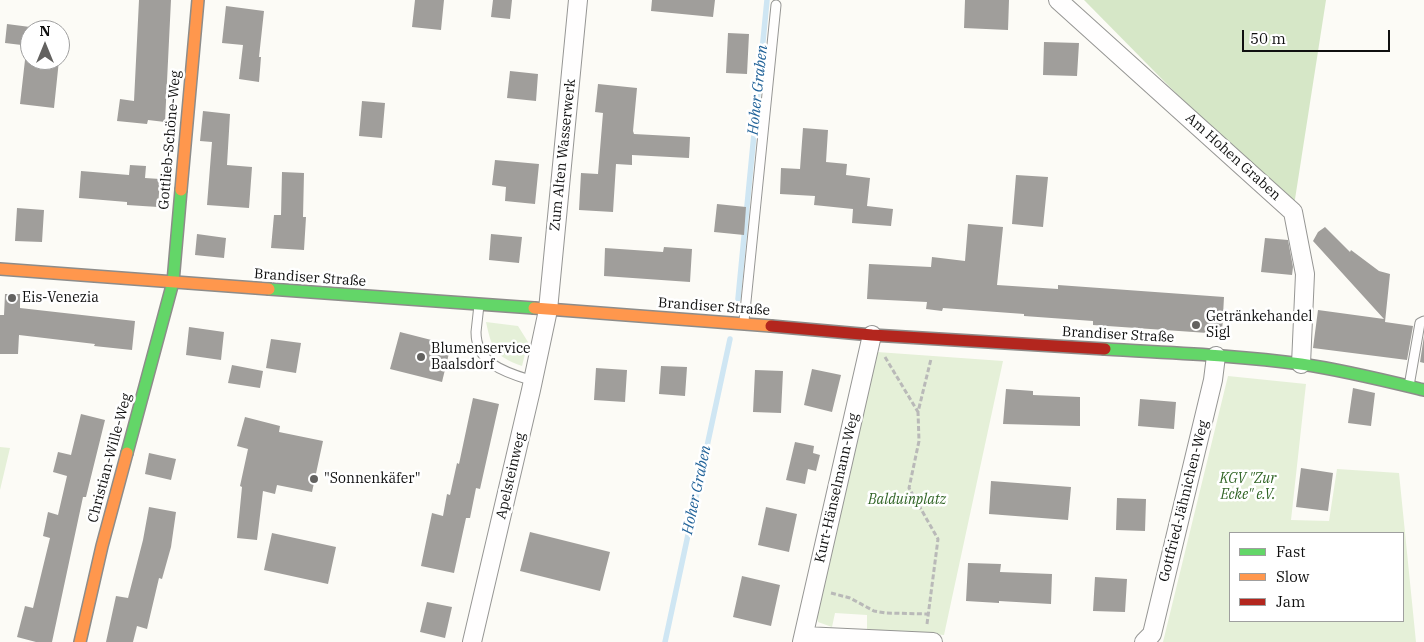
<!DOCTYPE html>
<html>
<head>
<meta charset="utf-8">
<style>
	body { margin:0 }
	#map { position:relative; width:1424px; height:642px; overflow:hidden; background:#fcfbf6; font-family:"IBM Plex Serif",serif }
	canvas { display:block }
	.legend { position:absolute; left:1229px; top:532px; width:175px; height:90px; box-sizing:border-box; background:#fff; border:1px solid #9f9f9f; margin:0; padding:6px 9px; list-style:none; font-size:15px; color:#101010 }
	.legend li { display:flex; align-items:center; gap:10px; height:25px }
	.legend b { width:25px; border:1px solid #9f9f9f }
	.north { position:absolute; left:20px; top:20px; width:50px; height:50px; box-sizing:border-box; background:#fff; border:1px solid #9f9f9f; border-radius:50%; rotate:0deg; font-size:14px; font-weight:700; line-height:20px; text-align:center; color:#101010 }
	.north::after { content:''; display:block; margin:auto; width:18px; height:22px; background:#636260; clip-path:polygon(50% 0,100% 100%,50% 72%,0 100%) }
	.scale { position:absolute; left:1242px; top:30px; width:148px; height:22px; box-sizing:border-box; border:2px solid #101010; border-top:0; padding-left:6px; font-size:15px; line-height:18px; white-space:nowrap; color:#101010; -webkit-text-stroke:4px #fff; paint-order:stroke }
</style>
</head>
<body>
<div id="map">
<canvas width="1424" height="642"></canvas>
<ul class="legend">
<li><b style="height:6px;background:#63d668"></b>Fast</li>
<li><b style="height:6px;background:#ff974d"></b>Slow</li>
<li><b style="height:6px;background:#b3261e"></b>Jam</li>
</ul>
<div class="north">N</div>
<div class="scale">50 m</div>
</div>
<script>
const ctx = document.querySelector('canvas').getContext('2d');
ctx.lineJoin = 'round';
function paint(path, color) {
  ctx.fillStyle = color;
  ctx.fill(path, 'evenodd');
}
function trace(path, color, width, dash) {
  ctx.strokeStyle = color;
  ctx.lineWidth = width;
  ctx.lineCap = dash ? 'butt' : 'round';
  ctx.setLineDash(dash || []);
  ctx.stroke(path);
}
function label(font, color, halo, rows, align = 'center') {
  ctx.font = font + ' "IBM Plex Serif",serif';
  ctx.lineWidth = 5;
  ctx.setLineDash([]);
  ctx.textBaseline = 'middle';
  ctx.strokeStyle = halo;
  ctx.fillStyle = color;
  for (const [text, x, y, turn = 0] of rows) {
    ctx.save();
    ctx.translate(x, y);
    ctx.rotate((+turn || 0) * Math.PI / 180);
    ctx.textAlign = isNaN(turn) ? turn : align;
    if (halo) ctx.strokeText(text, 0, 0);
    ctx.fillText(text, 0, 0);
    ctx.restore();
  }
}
paint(new Path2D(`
	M486,322l32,4 10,16 -6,24c-27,-10 -30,-16 -36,-44z
	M877,352l126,9 -59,274 -77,-6v-14l-32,-2 -3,14 -14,-5 -2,-8 14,-53 13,-66z
	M1228,376l78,8 -15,136 38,1 8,-52 62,4 17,169h-253zM1230,533h173v88h-173z
	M0,447l10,1 -10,42z`), '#e5f0d8');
paint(new Path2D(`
	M1084,0h242l-33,212z`), '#d6e7c7');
trace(new Path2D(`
	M738,299l29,-299
	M665,642l65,-303`), '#cfe6f3', 5.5);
paint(new Path2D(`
	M139,0h32l-6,122 -17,-2 -1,4 -30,-3 3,-22 14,2z
	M415,0h29l-3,30 -29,-3z
	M493,0h19l-2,19 -19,-2z
	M652,0h63l-2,17 -62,-6z
	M965,0h44l-1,30 -44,-2z
	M226,6l38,5 -5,46h2l-2,25 -20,-3 4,-34 -21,-2z
	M7,24l23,3v19l-25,-3z
	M728,33l21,1 -2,40 -21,-1z
	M1044,42l35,1 -2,33 -34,-1z
	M25,60h34l-5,48 -34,-4z
	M510,71l28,3 -2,27 -29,-3z
	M598,84l39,4 -4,43 1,3 56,3 -1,21 -57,-3v10l-16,-1 -3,48 -34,-2 2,-37 17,1 5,-61 -8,-1z
	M362,101l23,2 -3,35 -23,-2z
	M203,111l27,3 -3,51 25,2 -3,41 -42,-3 5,-63 -12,-1z
	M803,128l25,2 -2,32 21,2 -1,11 24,3 -3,28 26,3 -2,17 -39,-3 1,-14 -39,-4 1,-9 -35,-2 1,-26 19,1z
	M495,160l44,4 -4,40 -30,-3 1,-14 -14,-2z
	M130,165l16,1 -1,12 15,1 -2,28 -31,-2v-3l-48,-4 2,-27 48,4z
	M282,172l22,1 -1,44h3l-2,33 -33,-2 3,-33h7z
	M1016,175l32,2 -5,50 -31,-3z
	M717,204l29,3 -2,28 -30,-3z
	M17,208l27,2 -2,32 -27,-1z
	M968,224l35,3 -6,58 61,4v-4l166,12 -2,37 -129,-9v-4l-69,-5v-2l-81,-6 -1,3 -16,-2 1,-7 -60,-3 2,-35 62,3 1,-10 33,4z
	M1325,227l25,25 1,-2 28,21 11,3 -5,48 28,4 -6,34 -94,-12 5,-38 66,9 -71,-78 5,-9z
	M197,234l29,4 -2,20 -29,-3z
	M491,234l31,3 -3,26 -30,-3z
	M1265,238l23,2 5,27 -1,8 -31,-3z
	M664,247l28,2 -2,33 -86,-6 1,-28 58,4z
	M5,294h15v14l115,13 -3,29 -38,-4 1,-2 -76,-9 -1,19h-18v-39h4z
	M189,327l35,5 -3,28 -35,-5z
	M400,332l51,13 -9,37 -52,-13z
	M1424,336v27l-4,-1z
	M271,339l30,4 -5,30 -30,-5z
	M232,365l31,6 -3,17 -32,-5z
	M661,366l26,1 -2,29 -26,-2z
	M596,368l31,2 -2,32 -31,-2z
	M812,369l29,6 -9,37 -28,-7z
	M755,370l28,1 -2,42 -28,-1z
	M1353,388l22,5 -4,33 -23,-3z
	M1006,389l27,2v4l47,2v29l-77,-2z
	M473,398l26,6 -19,85 -4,-1 -6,30h-4l-12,55 -33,-7 11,-53 11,3 4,-22 3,1 7,-32 2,1z
	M1140,399l36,3 -2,27 -36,-3z
	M81,414l24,6 -19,77h-3l-31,145h-16l-19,-5 8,-31 8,2 17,-70 -7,-2 5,-24 10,3 9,-39 -14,-4 5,-20 13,3z
	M245,417l35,9 -1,6 44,9 -11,51 -35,-7 -2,9 -12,-3 -6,49 -20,-2 5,-51 -2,-1 8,-37 -11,-3z
	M795,442l19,4 -1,7 7,2 -4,16 -8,-2 -3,15 -19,-4z
	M149,453l27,6 -5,21 -26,-6z
	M1301,468l32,5 -5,38 -32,-4z
	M991,481l80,6 -3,33 -79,-6z
	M1117,498l29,1 -1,32 -29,-1z
	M149,507l27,5 -5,35 -9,32 -3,-1 -12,51 -10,-3 -4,16h-27l10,-46 12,2 15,-58z
	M766,507l31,7 -8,38 -31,-7z
	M530,532l80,20 -10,39 -80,-20z
	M272,533l64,14 -8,37 -64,-14z
	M968,563l33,1 -1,8 52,2 -1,30 -52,-3v2l-33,-2z
	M742,576l38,9 -9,41 -38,-9z
	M1095,577l32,2 -2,33 -32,-1z
	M427,602l25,5 -7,31 -25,-6z`), '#a09e9b');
const lane = new Path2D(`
	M479,305c-1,9 -2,18 -3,27 0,33 32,41 57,49
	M744,321l32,-316
	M1409,386l11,-63 4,-2`);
const street = new Path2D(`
	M1058,0l235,212 12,62 -4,90
	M804,636l129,6
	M472,642l59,-252 17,-80 30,-310
	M802,642l70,-307
	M1144,642l8,-8 61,-254 3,-24`);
const fast = new Path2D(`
	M269,289l265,19
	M1105,349c65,4 131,6 196,15 42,6 82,16 123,26
	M127,453l46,-171 8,-92`);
const slow = new Path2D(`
	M181,190l17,-190
	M0,269l269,20
	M534,308l237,18
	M80,642l22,-96 25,-93`);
const jam = new Path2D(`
	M771,326l101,9 233,14`);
trace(lane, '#969694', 11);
trace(street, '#969694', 20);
trace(fast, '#8d8c8a', 14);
trace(slow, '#8d8c8a', 14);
trace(jam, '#8d8c8a', 14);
trace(new Path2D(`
	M885,357l33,55
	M831,593l19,5 24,13 12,2 43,1
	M927,624l11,-85 -29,-51 10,-47 -1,-29 13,-53`), '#b9b9b8', 3, [5, 2.5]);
trace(lane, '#fffefe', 9);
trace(street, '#fffefe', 18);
trace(fast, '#63d668', 11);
trace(slow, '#ff974d', 11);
trace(jam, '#b3261e', 11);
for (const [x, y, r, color] of [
	[12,298,5,"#636260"],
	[1196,325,5,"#636260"],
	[421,357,5,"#636260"],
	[314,479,5,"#636260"]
]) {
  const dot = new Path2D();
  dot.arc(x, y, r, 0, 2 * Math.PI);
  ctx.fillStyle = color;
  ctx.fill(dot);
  trace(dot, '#fff', 2);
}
label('14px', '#101010', '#fff', [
	["Gottlieb-Schöne-Weg",170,140,-85],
	["Zum Alten Wasserwerk",563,155,-84],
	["Am Hohen Graben",1233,157,42],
	["Brandiser Straße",310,278,4],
	["Brandiser Straße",714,307,4],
	["Brandiser Straße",1118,335,3],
	["Christian-Wille-Weg",110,458,-75],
	["Apelsteinweg",511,476,-77],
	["Kurt-Hänselmann-Weg",837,488,-77],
	["Gottfried-Jähnichen-Weg",1184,501,-76]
]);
label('14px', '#101010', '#fff', [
	["Eis-Venezia",22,298],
	["Getränkehandel",1206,317],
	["Sigl",1206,333],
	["Blumenservice",431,349],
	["Baalsdorf",431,365],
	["\"Sonnenkäfer\"",324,479]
], 'left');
label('italic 14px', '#306425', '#fff', [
	["KGV \"Zur",1248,479],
	["Ecke\" e.V.",1248,495],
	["Balduinplatz",907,500]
]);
label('italic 15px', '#226399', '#fff', [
	["Hoher Graben",758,90,-84],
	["Hoher Graben",697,490,-78]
]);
</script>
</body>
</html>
